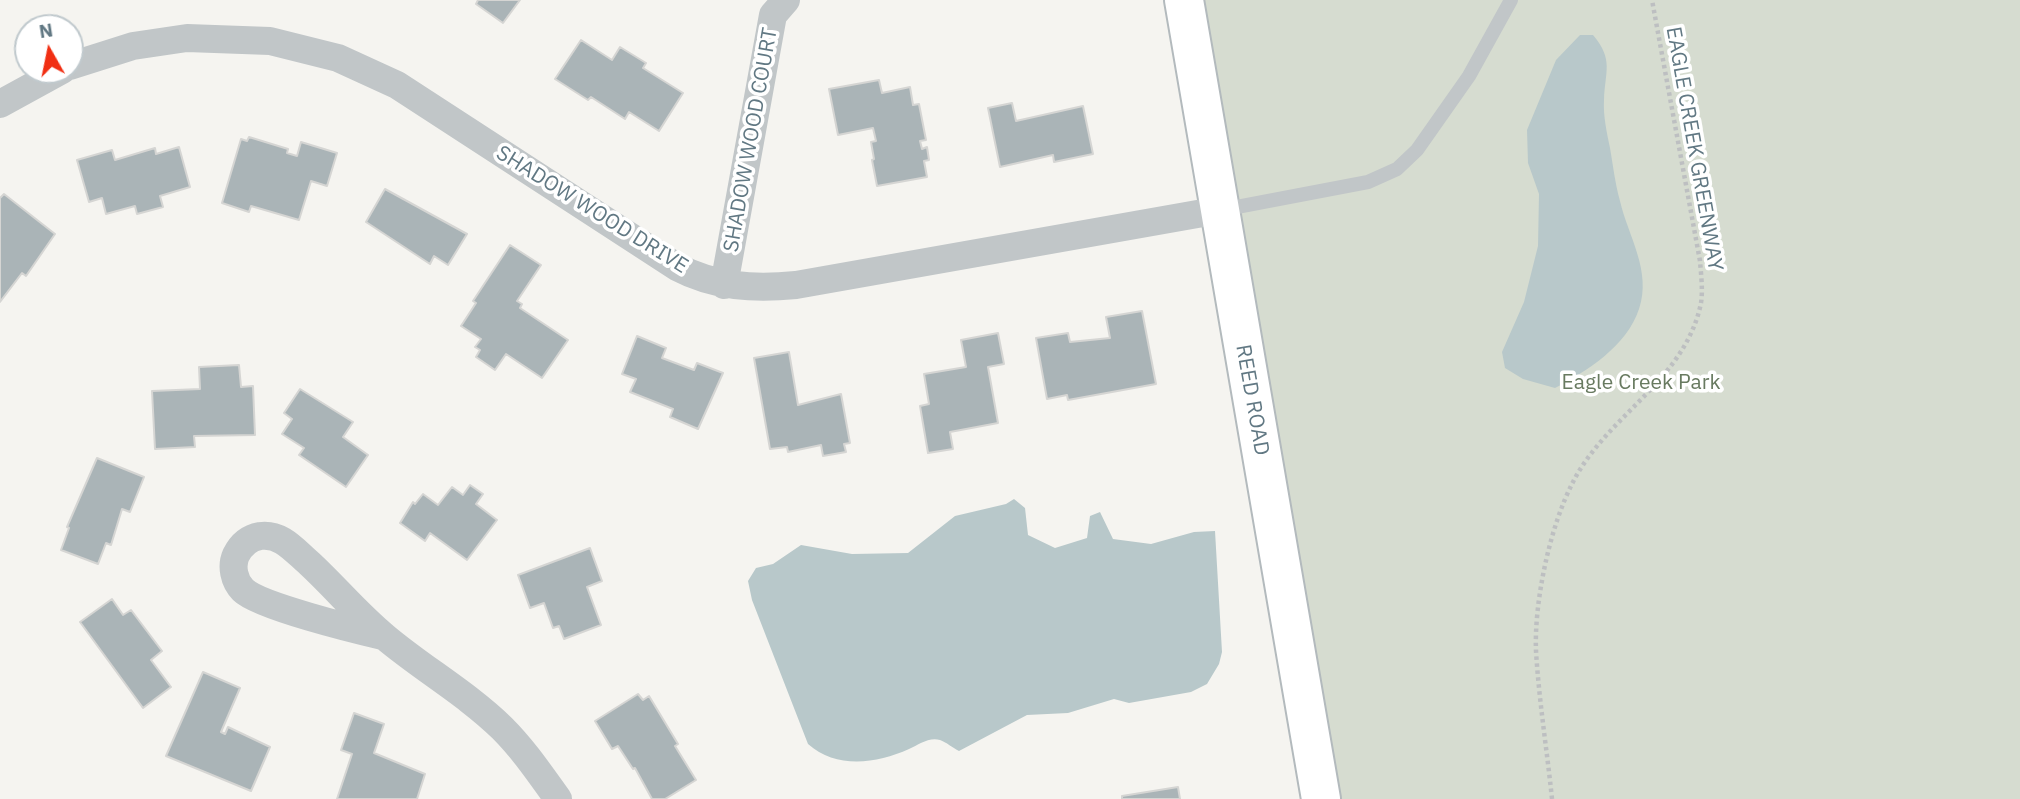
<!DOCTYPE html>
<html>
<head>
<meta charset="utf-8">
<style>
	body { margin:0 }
	#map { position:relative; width:2020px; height:799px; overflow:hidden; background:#f5f4f0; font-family:"IBM Plex Sans",sans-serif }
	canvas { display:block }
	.north { position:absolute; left:14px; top:14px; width:70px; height:70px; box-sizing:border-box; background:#fff; border:2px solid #c0c9cd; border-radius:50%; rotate:351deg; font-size:19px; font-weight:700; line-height:28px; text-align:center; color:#617883 }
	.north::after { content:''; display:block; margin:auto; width:24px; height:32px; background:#f12f13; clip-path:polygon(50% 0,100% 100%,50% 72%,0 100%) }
</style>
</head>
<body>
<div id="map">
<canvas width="2020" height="799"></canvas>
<div class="north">N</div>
</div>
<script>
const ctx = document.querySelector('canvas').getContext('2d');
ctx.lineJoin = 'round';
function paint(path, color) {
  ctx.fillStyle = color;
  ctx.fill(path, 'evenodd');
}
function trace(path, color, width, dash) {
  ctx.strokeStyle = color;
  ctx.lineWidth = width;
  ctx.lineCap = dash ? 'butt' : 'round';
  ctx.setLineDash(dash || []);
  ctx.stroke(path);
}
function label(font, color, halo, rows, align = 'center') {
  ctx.font = font + ' "IBM Plex Sans",sans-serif';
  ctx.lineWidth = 7;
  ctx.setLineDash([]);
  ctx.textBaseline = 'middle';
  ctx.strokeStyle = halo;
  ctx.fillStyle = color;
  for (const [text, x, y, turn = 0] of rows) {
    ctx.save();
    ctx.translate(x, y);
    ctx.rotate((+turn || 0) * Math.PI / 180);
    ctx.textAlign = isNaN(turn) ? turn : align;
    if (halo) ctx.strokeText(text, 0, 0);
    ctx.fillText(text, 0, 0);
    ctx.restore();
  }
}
paint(new Path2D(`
	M1190,0h830v799h-693z`), '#d6dcd0');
paint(new Path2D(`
	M1580,35h13c21,25 12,36 11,65 -1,16 3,33 6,48 3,17 5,35 10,53 8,35 32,70 19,108 -12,37 -53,63 -84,79l-32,-9 -18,-11 -3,-16 22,-50 14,-56 1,-52 -11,-31 -1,-33 29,-70z
	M1014,499l11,9 3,27 27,13 32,-10 3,-22 10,-4 13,27 38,5 43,-12 21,-1 7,121 -3,12 -12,20 -16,8 -62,11 -15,-4 -46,14 -41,2 -68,36c-6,-3 -13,-9 -19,-11 -12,-3 -21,5 -31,9 -33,15 -73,20 -101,-5l-56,-144 -4,-19 8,-13 17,-4 28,-19 51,9 56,-1 47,-37 51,-12z`), '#b8c8ca');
const building = new Path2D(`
	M478,0h42l-17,23 -27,-19z
	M581,40l31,20 8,-13 26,16 -3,5 40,25 -24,38 -30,-19 -4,7 -34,-22 -3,3 -33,-21z
	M879,80l3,13 28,-6 3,18 6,-1 7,36 -6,1 2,8 5,-2 2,13 -5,1 3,16 -50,9 -5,-26 2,-1 -3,-17 5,-1 -3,-13 -35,7 -9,-46z
	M1012,103l4,18 67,-15 10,48 -39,8 -1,-7 -53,12 -12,-59z
	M249,137l39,12 -1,4 10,3 4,-14 36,11 -10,33 -16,-5 -12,39 -48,-14 -2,6 -27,-9 19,-64 6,2z
	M179,147l11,40 -30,9 3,11 -26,7 -2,-8 -29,8 -4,-16 -13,4 -12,-42 35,-10 3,10 40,-12 1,6z
	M385,189l82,45 -19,31 -14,-9 -4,8 -64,-42z
	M4,194l51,40 -29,42 -4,-3 -22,29v-104z
	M510,245l31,20 -24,36 5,3 -2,4 48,32 -26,38 -36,-24 -11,16 -19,-13 4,-7 -5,-3 6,-8 -20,-13 15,-23 -3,-2z
	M1142,311l14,73 -88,16 -1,-5 -20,4 -11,-61 32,-5 2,9 40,-4 -4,-21z
	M998,333l6,31 -16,3 10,56 -48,9 3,17 -25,4 -8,-47 9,-2 -5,-30 42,-7 -5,-27z
	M637,336l29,12 -4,10 32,12 3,-7 26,10 -25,56 -28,-12 3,-8 -43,-17 6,-13 -14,-5z
	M789,352l9,53 43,-11 9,49 -6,1 2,8 -23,4 -2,-11 -33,7 -1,-5 -17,2 -16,-91z
	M239,365l2,22 12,-1 2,49 -61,1 1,11 -40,2 -3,-58 48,-2 -1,-22z
	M300,389l53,33 -10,15 25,18 -22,32 -47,-32 5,-7 -22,-14 10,-15 -8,-6z
	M97,458l47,19 -14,35 -8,-3 -11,36 -5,-2 -8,21 -37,-14 8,-22 -2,-1z
	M470,485l13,9 -7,10 21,16 -30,40 -37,-27 -5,8 -25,-18 13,-21 2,2 8,-10 15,11 14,-18 11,8z
	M590,548l12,33 -15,6 14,38 -37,14 -5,-13 -6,2 -9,-25 -14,5 -12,-33z
	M112,599l11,16 8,-5 31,41 -11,9 20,27 -28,21 -63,-86z
	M203,672l37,16 -19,44 4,2 3,-7 42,20 -19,44 -85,-35z
	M638,694l5,6 6,-4 29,48 -3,2 21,34 -31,19h-13l-17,-31 -2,1 -15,-23 -6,3 -17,-28z
	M354,713l30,11 -10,29 51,21 -8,25h-80l15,-45 -11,-4z
	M1178,787l2,12h-58v-3z`);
paint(building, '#aab4b7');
trace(building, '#d5d5d3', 2);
const secondary = new Path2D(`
	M1184,0l137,799`);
trace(secondary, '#b3babd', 42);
trace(new Path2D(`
	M1552,799c-5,-49 -13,-98 -16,-148 -2,-49 14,-125 37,-169 34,-67 112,-101 128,-179 2,-13 0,-29 -1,-42l-48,-261`), '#bdbfc1', 4.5, [3.5, 3.5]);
trace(new Path2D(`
	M1221,210l147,-28 29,-13 20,-19 52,-74 42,-76`), '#c1c6c8', 14);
trace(new Path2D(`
	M70,66l63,-20 54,-8 83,3 68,17 59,27 280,182c38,20 77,22 119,18l424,-75
	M0,104l62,-34
	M724,285l49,-270 13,-15
	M383,636c-26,-6 -124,-30 -140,-46 -9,-9 -12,-24 -7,-35 5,-10 13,-17 24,-19 21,-3 34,14 49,27 26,24 49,52 76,74 38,32 81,56 117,91 22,22 38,46 56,71`), '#c1c6c8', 28);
trace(secondary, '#fff', 38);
label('21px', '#617883', '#fff', [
	["SHADOW WOOD COURT",751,140,-80],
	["EAGLE CREEK GREENWAY",1694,149,80],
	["SHADOW WOOD DRIVE",592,210,32],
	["REED ROAD",1252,400,80]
]);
label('21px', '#687a60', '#fff', [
	["Eagle Creek Park",1641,383]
]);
</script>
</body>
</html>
